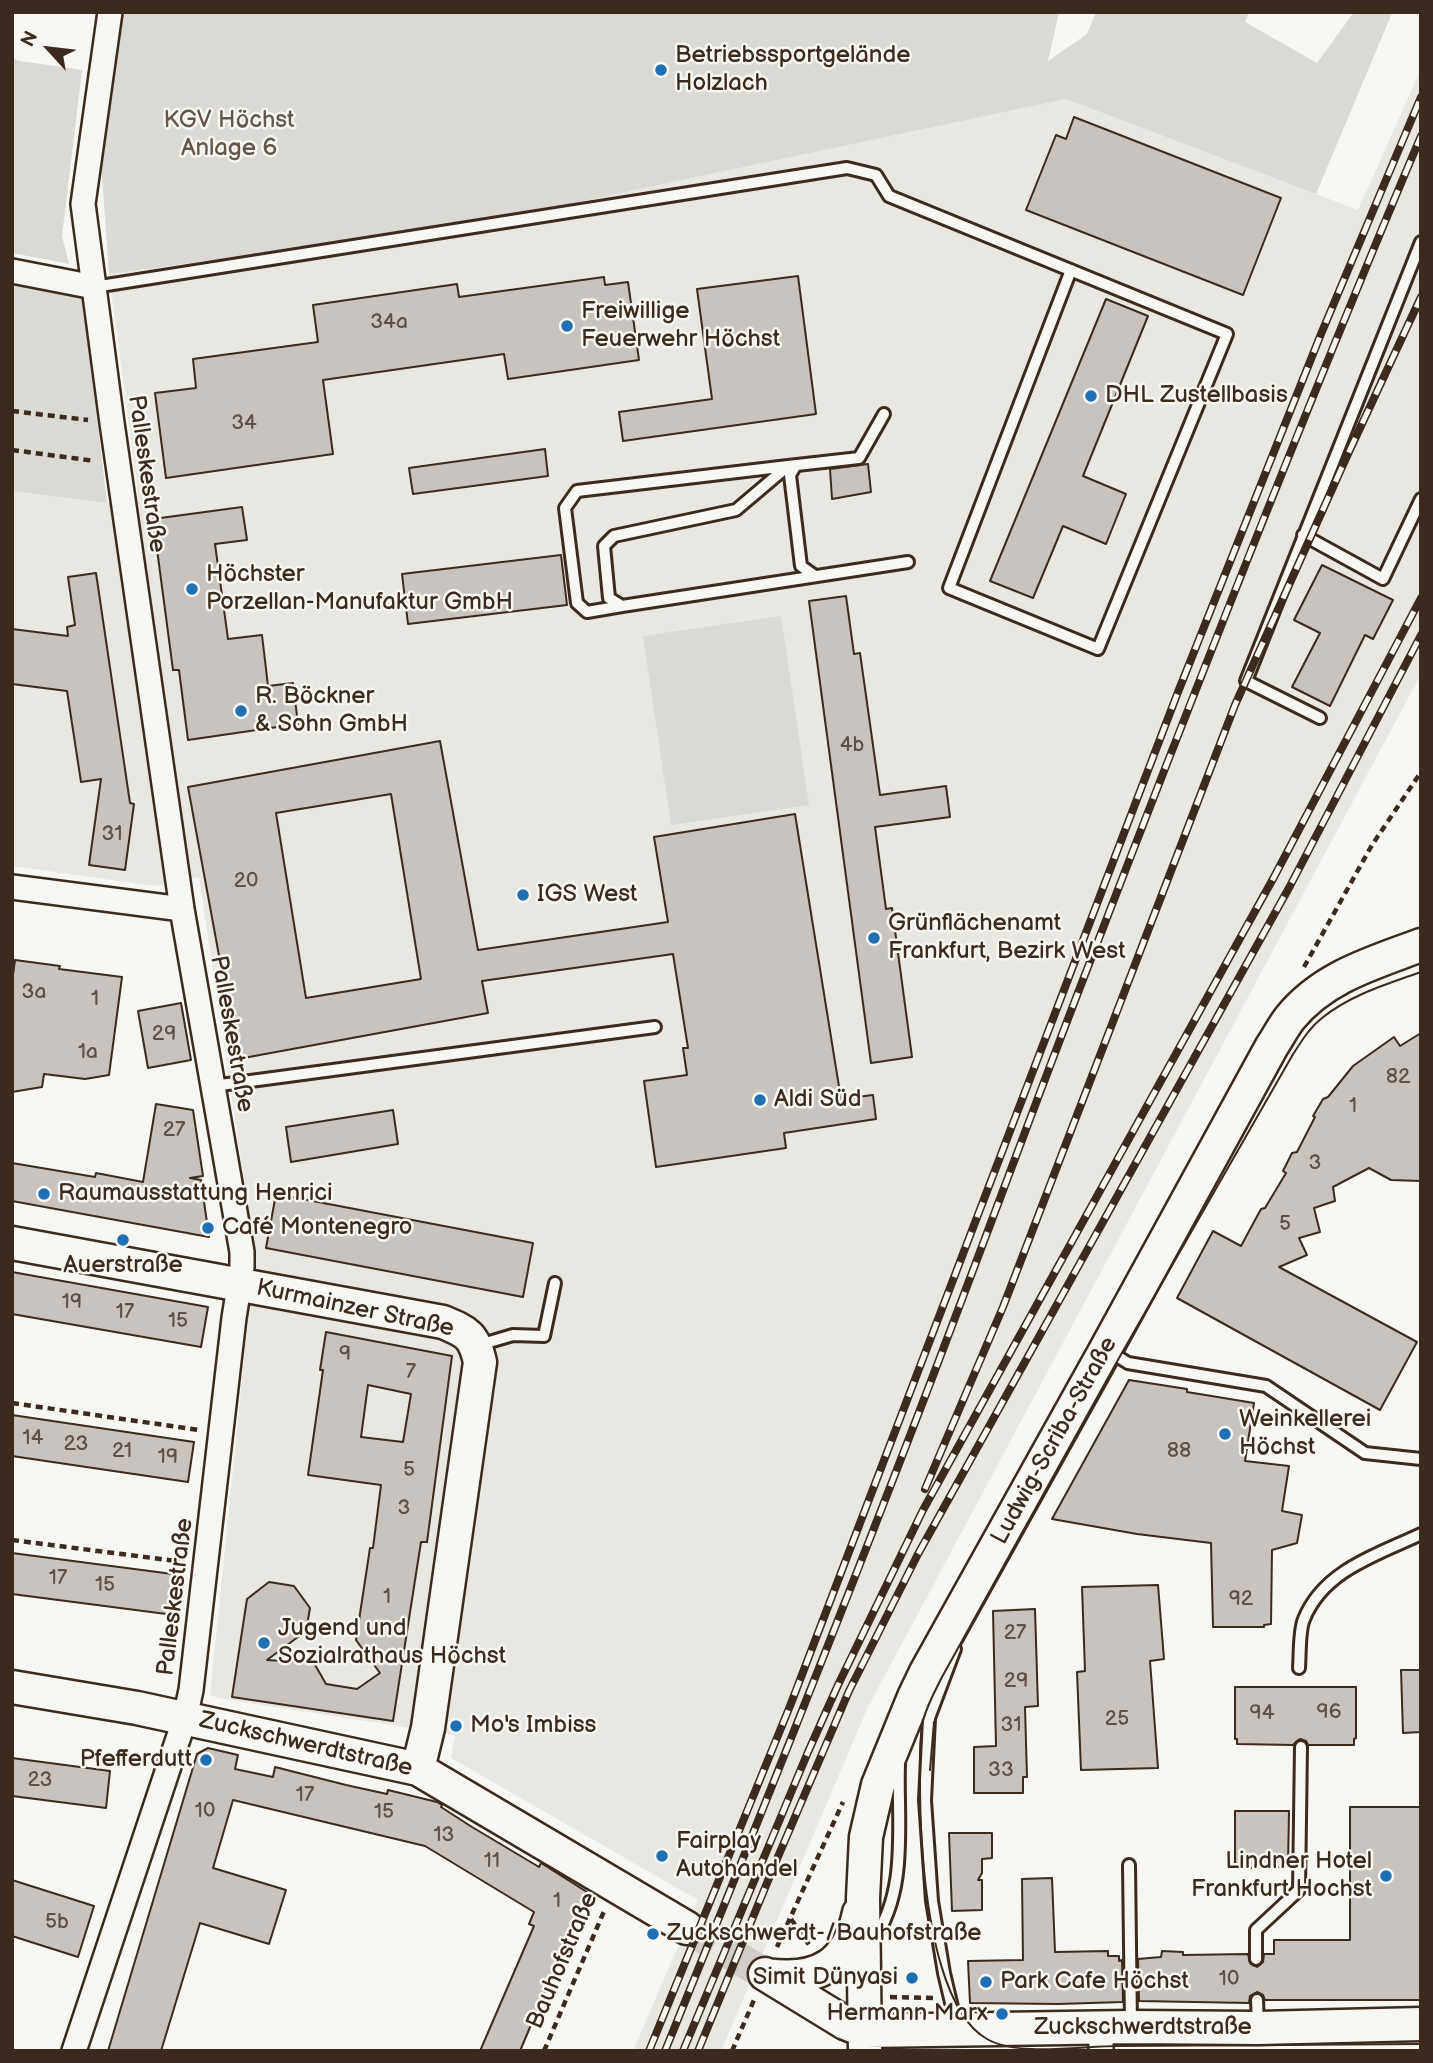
<!DOCTYPE html>
<html>
<head>
<meta charset="utf-8">
<style>
	body { margin:0 }
	#map { position:relative; width:1433px; height:2063px; overflow:hidden; background:#f6f6f2; font-family:"Balsamiq Sans",sans-serif }
	canvas { display:block }
	.frame { position:absolute; inset:0; border:14px solid #3b2a1e; pointer-events:none }
	.north { position:absolute; left:14px; top:14px; width:70px; height:70px; -webkit-text-stroke:5px #f6f6f2; paint-order:stroke; rotate:297deg; font-size:19px; font-weight:700; line-height:28px; text-align:center; color:#3b2a1e }
	.north::after { content:''; display:block; margin:auto; width:24px; height:32px; background:#3b2a1e; clip-path:polygon(50% 0,100% 100%,50% 72%,0 100%) }
</style>
</head>
<body>
<div id="map">
<canvas width="1433" height="2063"></canvas>
<div class="frame"></div>
<div class="north">N</div>
</div>
<script>
const ctx = document.querySelector('canvas').getContext('2d');
ctx.lineJoin = 'round';
function paint(path, color) {
  ctx.fillStyle = color;
  ctx.fill(path, 'evenodd');
}
function trace(path, color, width, dash) {
  ctx.strokeStyle = color;
  ctx.lineWidth = width;
  ctx.lineCap = dash ? 'butt' : 'round';
  ctx.setLineDash(dash || []);
  ctx.stroke(path);
}
function label(font, color, halo, rows, align = 'center') {
  ctx.font = font + ' "Balsamiq Sans",sans-serif';
  ctx.lineWidth = 5;
  ctx.setLineDash([]);
  ctx.textBaseline = 'middle';
  ctx.strokeStyle = halo;
  ctx.fillStyle = color;
  for (const [text, x, y, turn = 0] of rows) {
    ctx.save();
    ctx.translate(x, y);
    ctx.rotate((+turn || 0) * Math.PI / 180);
    ctx.textAlign = isNaN(turn) ? turn : align;
    if (halo) ctx.strokeText(text, 0, 0);
    ctx.fillText(text, 0, 0);
    ctx.restore();
  }
}
paint(new Path2D(`
	M1421,69v605l-553,1033 -147,344h-88l65,-151 -247,-142 4,-23 -237,-37 -8,-3 45,-442 -56,-376 -44,9 -143,-20v-375l95,12 32,-4 -30,-225 356,-48 601,-127 292,111z`), '#e8e7e2');
paint(new Path2D(`
	M123,12h936l-11,49 39,-27 9,-22h153l-4,10 72,41 37,-51 38,1 -76,181 -250,-95 -601,127 -356,48 -8,-113z
	M12,58l8,3 62,9 -20,166 7,28 -57,-11z
	M12,279l70,13 25,211 -95,-12z
	M781,616l28,189 -138,20 -28,-189z`), '#dad9d3');
const building = new Path2D(`
	M1074,117l207,81 -38,97 -217,-85 30,-75 10,4z
	M798,276l18,138 -193,27 -4,-29 93,-13 -15,-110z
	M604,277l1,8 23,-3 11,78 -131,19 -4,-25 -181,26 10,74 -167,24 -11,-85 41,-5 -3,-29 125,-17 -5,-37 144,-21 2,13z
	M1106,299l42,17 -65,160 43,18 -20,50 -43,-18 -30,72 -43,-17z
	M545,449l3,27 -135,18 -4,-26z
	M868,464l3,28 -39,7 -2,-30z
	M242,507l5,33 -32,4 13,95 34,-4 6,51 25,-3 5,41 -110,16 -9,-70h-6l-20,-151z
	M561,555l6,50 -159,19 -6,-50z
	M1322,565l71,35 -20,39 -8,-4 -35,71 -38,-19 28,-54 -26,-13z
	M96,573l34,230 4,1 -9,66 -36,-5 12,-86 -20,3 -14,-91 -55,-7v-55l56,7 -1,-9 8,-2 -7,-48z
	M846,596l8,58 6,-1 20,142 66,-9 4,31 -75,10 11,82 6,-1 20,149 -41,6 -62,-462z
	M440,741l38,209 190,-28 -14,-85 141,-23 46,285 32,-4 3,24 -92,14 2,15 -130,19 -12,-86 43,-6 -4,-27h5l-15,-94 -191,27 6,32 -250,46 -50,-272zM391,794l30,185 -115,19 -30,-185z
	M15,960l45,6 -1,3 63,8 -13,98 -24,4 -41,-5 -2,13 -30,5v-110z
	M181,1003l10,57 -43,8 -10,-57z
	M1421,1033v148l-30,-1 -22,-12 -36,19 2,14 -21,7 6,24 -21,6 8,17 -28,12 138,75 -37,68 -203,-112 36,-67 28,15 20,-37 4,-1 21,-35 -3,-2 9,-18 5,-1 18,-35 -2,-1 10,-17 5,-2 25,-31 41,-29 6,9z
	M156,1104l37,6 10,66 -13,2 11,2 8,57 -197,-36v-38l83,14 1,-4 47,9z
	M393,1110l5,34 -107,18 -5,-35z
	M276,1194l257,49 -10,54 -257,-49z
	M12,1272l196,35 -7,40 -189,-33z
	M326,1332l126,24 -25,186h-6l-28,179 -161,-24 15,-98 22,-17 25,4 16,22 -4,23 -39,29 47,3 12,21 31,5 23,-16 -24,-33 14,-92h3l8,-63 -73,-10 15,-105h-3zM368,1385l43,9 -8,48 -42,-5z
	M1129,1380l58,9v3l67,11 -9,58 44,5 -7,45 20,4 -5,28 -25,7 -1,74 -7,1v2h-51l-2,-84 -74,-9 -85,-15z
	M12,1415l182,27 -6,40 -176,-26z
	M12,1553l168,22 -6,40 -162,-21z
	M1158,1585l6,74 -14,2 8,107 -77,2 -4,-98 8,-1 -3,-84z
	M1035,1609l3,97 -13,1 2,70h-4v16h-49v-46l22,-1 -3,-135z
	M1401,1670h20v62l-18,1z
	M1235,1687h121v51l-2,1v6h-46l-2,-4 -6,-2 -3,2 -4,4 -56,-1v-5h-2z
	M208,1748l30,7 -3,14 38,8 2,-10 71,18 41,9 1,-4 49,12 5,3 -1,2 31,20 67,40 2,-4 46,29 -67,159h-40l54,-125 -5,-2 5,-12 -109,-66 -192,-46 -20,68 73,22 -17,54 -69,-21 -39,128h-53l89,-297z
	M12,1758l98,13 -4,37 -94,-12z
	M1350,1807h71v193h-156l-2,-5 -6,-3 -7,4 -1,7 -110,-2 -1,-42 23,-2 1,-6 21,1v3l65,-1 2,9 7,4 6,-5 1,-8h10v-14h76z
	M1235,1811h54l-1,56 -53,1z
	M949,1833h43v25l-10,1v14l-4,7h4v30l-30,1z
	M1052,1878l3,74 53,-1v5h11v5l3,-1 1,42 -65,2 -88,-1 -2,-42 55,-1 -1,-81z
	M12,1880l82,26 -16,51 -66,-21z`);
paint(building, '#c8c3be');
trace(building, '#3b2a1e', 2);
trace(new Path2D(`
	M687,1928l78,46`), '#d1cdc8', 32, [32, 16]);
const lane = new Path2D(`
	M94,287l753,-119 29,7 13,21 338,138 -129,315 -149,-61 122,-318
	M884,414l-25,44 -71,8 -52,44 -122,26 -10,10 5,52 13,8 286,-44
	M796,465l-6,10 11,91 14,10
	M1303,535l80,44 38,-80
	M622,606l-35,6 -10,-9 -12,-95 12,-17 211,-25
	M1320,718l-74,-37 175,-439
	M213,1086l442,-59
	M479,1345l34,-10 31,1 11,-53
	M1107,1350l21,13 138,23 99,67 56,6
	M955,1649l-26,69 -4,82 7,101 12,72 13,55
	M1299,1668c1,-13 0,-38 5,-49 20,-49 73,-64 117,-85
	M1129,1865l2,159
	M872,1942c37,-51 25,-119 27,-178
	M1256,1959v-29l43,-40 2,-143
	M1257,2000l1,25`);
const street = new Path2D(`
	M12,271l82,16
	M12,887l170,22
	M74,2051l111,-333 6,-28 43,-372 8,-51v-15l-60,-343 -70,-486 -29,-219 27,-192
	M1101,2051v-23`);
const secondary = new Path2D(`
	M12,1243l431,79c24,10 31,13 37,40l-52,366 -10,41
	M12,1687l125,21 281,61 269,159
	M765,1974l80,49 20,8 266,-4 128,1 162,-4
	M767,1975c51,7 81,-10 92,-62
	M865,2051l-2,-153 3,-61 12,-52 36,-88 12,-25 180,-323 166,-303c6,-9 11,-19 18,-28 33,-41 83,-55 131,-73`);
trace(lane, '#3b2a1e', 16);
trace(street, '#3b2a1e', 28);
trace(secondary, '#3b2a1e', 37);
trace(new Path2D(`
	M12,411l76,9
	M12,450l83,11
	M1304,967l68,-122 49,-73
	M12,1403l187,27
	M12,1540l172,22
	M791,1919l19,27
	M777,1947l66,-145
	M890,1997l44,1
	M544,2051l61,-142
	M732,2051l22,-51`), '#3b2a1e', 4.5, [7, 5]);
trace(lane, '#f6f6f2', 10);
trace(street, '#f6f6f2', 23);
trace(secondary, '#f6f6f2', 32);
trace(new Path2D(`
	M1421,972c-34,12 -71,23 -99,46 -13,10 -21,24 -30,38l-173,302 -177,319c-7,14 -15,28 -19,44 -4,19 -3,39 -3,58 0,34 1,68 5,101 5,45 19,135 62,159 31,18 94,7 131,7 101,-1 202,-1 303,-2
	M930,1770l4,-48`), '#3b2a1e', 2);
const rail = new Path2D(`
	M925,1489l78,-182 232,-602 112,-249 74,-159
	M649,2051l141,-345 388,-1014 143,-358 100,-237
	M665,2051c87,-214 173,-428 256,-644 62,-161 121,-323 184,-484 102,-264 206,-527 316,-787
	M683,2051l125,-299 30,-67 85,-175 351,-633 147,-279
	M698,2051l76,-185 75,-175 69,-137 372,-668 131,-251`);
trace(rail, '#3b2a1e', 8);
trace(rail, '#f6f6f2', 5, [16]);
for (const [x, y, r, color] of [
	[661,70,7,"#1f6fb2"],
	[567,326,7,"#1f6fb2"],
	[1091,396,7,"#1f6fb2"],
	[192,589,7,"#1f6fb2"],
	[241,711,7,"#1f6fb2"],
	[523,895,7,"#1f6fb2"],
	[874,938,7,"#1f6fb2"],
	[760,1100,7,"#1f6fb2"],
	[44,1194,7,"#1f6fb2"],
	[208,1228,7,"#1f6fb2"],
	[123,1240,7,"#1f6fb2"],
	[1225,1434,7,"#1f6fb2"],
	[264,1643,7,"#1f6fb2"],
	[456,1726,7,"#1f6fb2"],
	[206,1760,7,"#1f6fb2"],
	[662,1856,7,"#1f6fb2"],
	[1386,1876,7,"#1f6fb2"],
	[653,1934,7,"#1f6fb2"],
	[912,1978,7,"#1f6fb2"],
	[986,1982,7,"#1f6fb2"],
	[1002,2014,7,"#1f6fb2"]
]) {
  const dot = new Path2D();
  dot.arc(x, y, r, 0, 2 * Math.PI);
  ctx.fillStyle = color;
  ctx.fill(dot);
  trace(dot, '#f6f6f2', 2.5);
}
label('21px', '#5e5046', null, [
	["34a",389,323],
	["34",244,424],
	["4b",852,746],
	["31",112,835],
	["20",246,882],
	["3a",34,993],
	["1",95,1000],
	["29",164,1035],
	["1a",88,1053],
	["82",1398,1078],
	["1",1353,1107],
	["27",174,1131],
	["3",1315,1164],
	["5",1285,1225],
	["19",72,1303],
	["17",125,1313],
	["15",178,1322],
	["9",345,1355],
	["7",411,1373],
	["14",33,1439],
	["23",76,1445],
	["21",122,1452],
	["88",1179,1452],
	["19",168,1458],
	["5",409,1471],
	["3",404,1509],
	["17",58,1579],
	["15",105,1586],
	["1",387,1598],
	["92",1241,1600],
	["27",1015,1634],
	["29",1016,1682],
	["96",1329,1713],
	["94",1262,1714],
	["25",1117,1720],
	["31",1011,1726],
	["33",1001,1771],
	["23",40,1781],
	["17",305,1796],
	["10",205,1812],
	["15",384,1813],
	["13",444,1836],
	["11",492,1862],
	["1",557,1902],
	["5b",57,1923],
	["10",1229,1980]
]);
label('24px', '#3b2a1e', '#f6f6f2', [
	["Betriebssportgelände",675,56],
	["Holzlach",675,84],
	["Freiwillige",581,312],
	["Feuerwehr Höchst",581,340],
	["DHL Zustellbasis",1105,396],
	["Höchster",206,575],
	["Porzellan-Manufaktur GmbH",206,603],
	["R. Böckner",255,697],
	["& Sohn GmbH",255,725],
	["IGS West",537,895],
	["Grünflächenamt",888,924],
	["Frankfurt, Bezirk West",888,952],
	["Aldi Süd",774,1100],
	["Raumausstattung Henrici",58,1194],
	["Café Montenegro",222,1228],
	["Auerstraße",123,1266,"center"],
	["Weinkellerei",1239,1420],
	["Höchst",1239,1448],
	["Jugend und",278,1629],
	["Sozialrathaus Höchst",278,1657],
	["Mo's Imbiss",470,1726],
	["Pfefferdutt",192,1760,"right"],
	["Fairplay",676,1842],
	["Autohandel",676,1870],
	["Lindner Hotel",1372,1862,"right"],
	["Frankfurt Hochst",1372,1890,"right"],
	["Zuckschwerdt-/Bauhofstraße",667,1934],
	["Simit Dünyasi",898,1978,"right"],
	["Park Cafe Höchst",1000,1982],
	["Hermann Marx",988,2014,"right"]
], 'left');
label('24px', '#63564b', '#f6f6f2', [
	["KGV Höchst",229,121],
	["Anlage 6",229,149]
]);
label('24px', '#3b2a1e', '#f6f6f2', [
	["Palleskestraße",146,474,82],
	["Palleskestraße",231,1034,80],
	["Kurmainzer Straße",355,1309,12],
	["Ludwig-Scriba-Straße",1055,1441,-61],
	["Palleskestraße",176,1597,-83],
	["Zuckschwerdtstraße",306,1745,13],
	["Bauhofstraße",563,1961,-67],
	["Zuckschwerdtstraße",1143,2028]
]);
</script>
</body>
</html>
